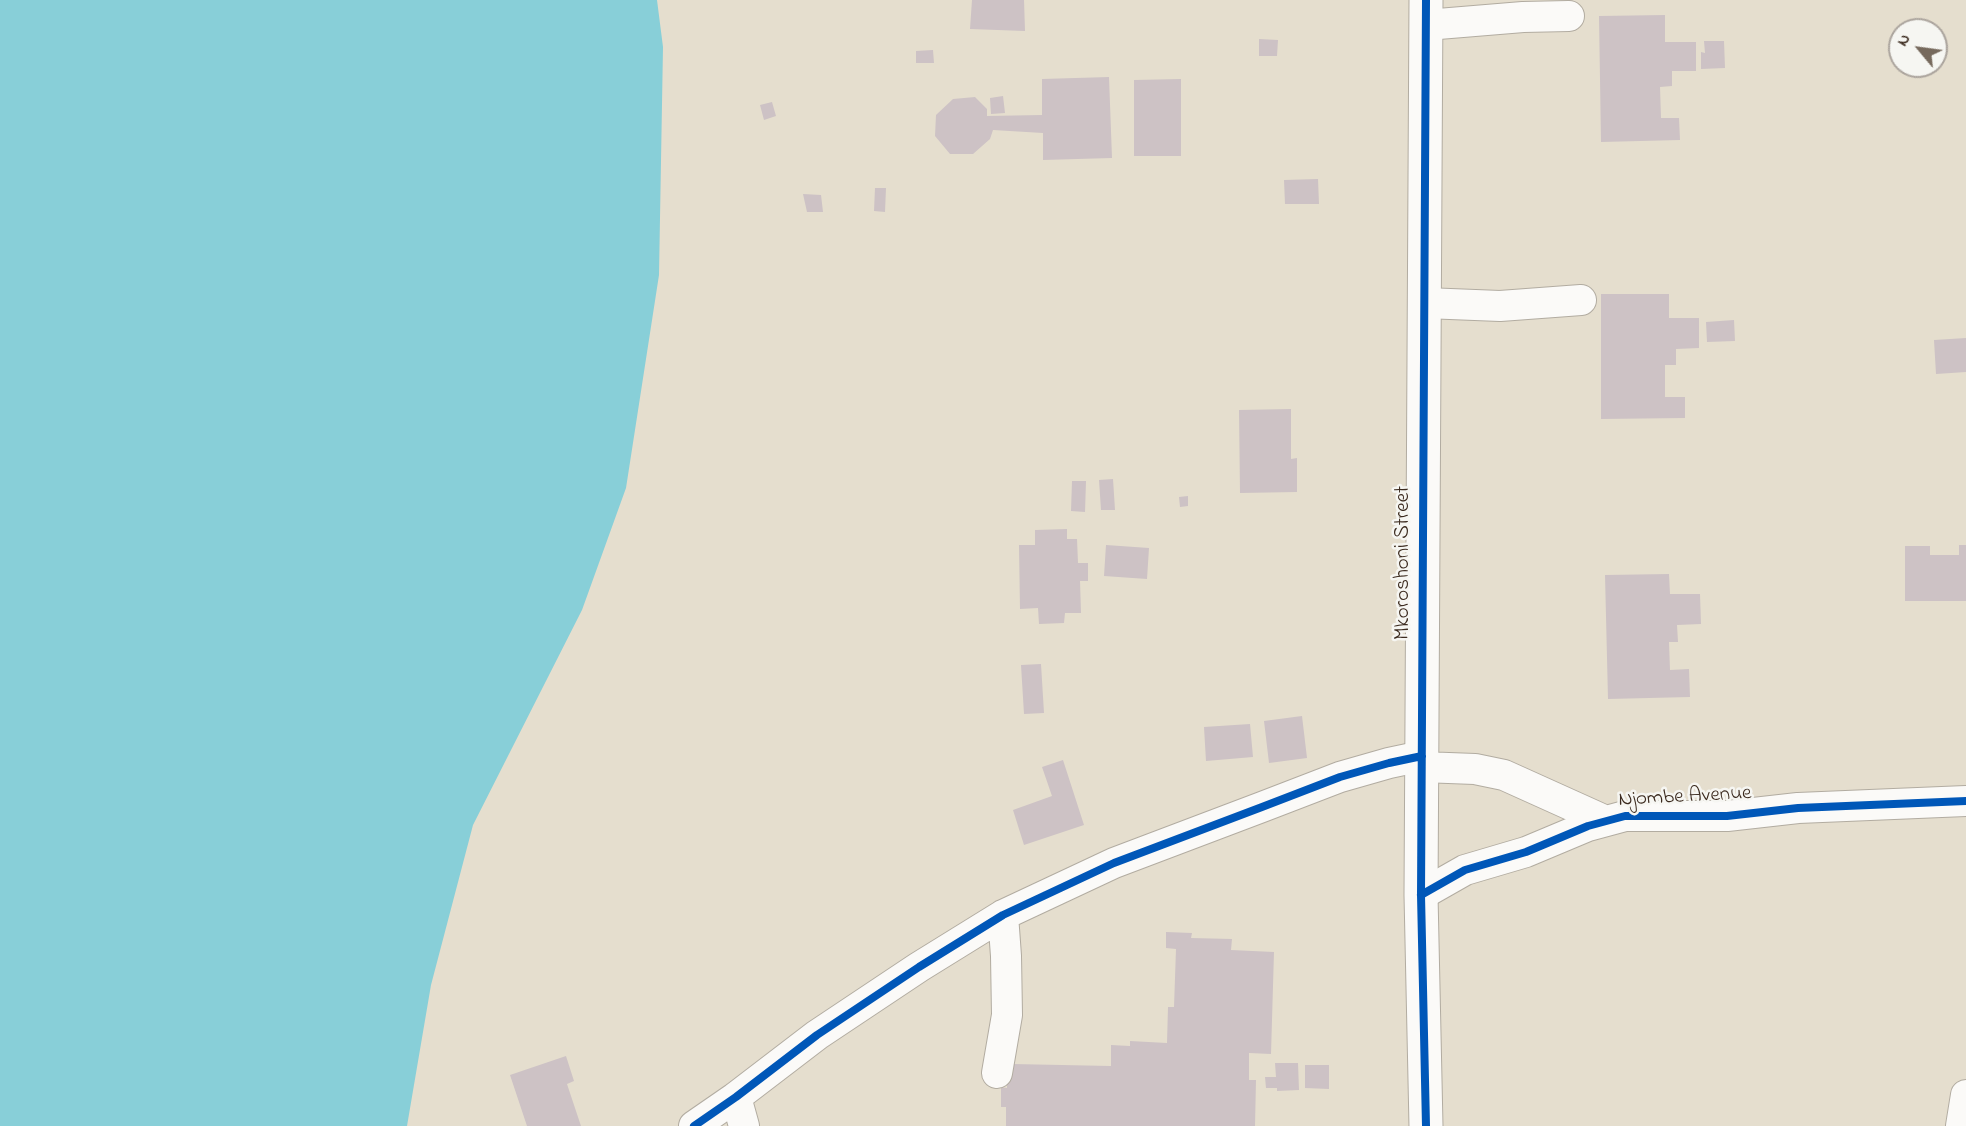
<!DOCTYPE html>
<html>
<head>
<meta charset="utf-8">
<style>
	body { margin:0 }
	#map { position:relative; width:1966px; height:1126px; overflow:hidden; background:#e5dece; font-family:"Indie Flower",sans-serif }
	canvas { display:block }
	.north { position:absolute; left:1888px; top:18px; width:60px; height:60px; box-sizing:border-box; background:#f6f6f2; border:2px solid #aba49d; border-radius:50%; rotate:299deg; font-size:16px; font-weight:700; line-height:24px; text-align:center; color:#3b2a1e }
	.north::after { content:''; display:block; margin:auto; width:21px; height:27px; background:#76695c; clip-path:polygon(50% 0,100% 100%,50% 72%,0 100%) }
</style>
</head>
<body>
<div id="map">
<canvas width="1966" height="1126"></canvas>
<div class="north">N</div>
</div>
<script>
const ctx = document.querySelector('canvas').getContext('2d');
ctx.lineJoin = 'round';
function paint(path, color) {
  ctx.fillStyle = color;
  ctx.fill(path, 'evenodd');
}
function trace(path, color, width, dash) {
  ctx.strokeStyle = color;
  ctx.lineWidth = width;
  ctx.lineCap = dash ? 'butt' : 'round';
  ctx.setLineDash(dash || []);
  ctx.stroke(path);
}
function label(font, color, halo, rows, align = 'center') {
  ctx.font = font + ' "Indie Flower",sans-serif';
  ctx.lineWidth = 5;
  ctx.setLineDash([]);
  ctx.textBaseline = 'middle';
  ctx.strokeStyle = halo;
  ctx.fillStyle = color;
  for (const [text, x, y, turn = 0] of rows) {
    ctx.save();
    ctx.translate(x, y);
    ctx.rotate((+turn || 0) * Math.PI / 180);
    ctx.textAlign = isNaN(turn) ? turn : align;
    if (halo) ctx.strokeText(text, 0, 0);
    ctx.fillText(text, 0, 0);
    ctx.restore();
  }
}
paint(new Path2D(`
	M0,0h657l6,47 -4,228 -33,213 -44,122 -109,215 -42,160 -24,141h-407z`), '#88cfd8');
paint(new Path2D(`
	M972,0h52l1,31 -55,-2z
	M1665,15v27h31v29h-24v15l-12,1 1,31h18l1,22 -79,2 -2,-126z
	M1259,39l19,1 -1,16h-18z
	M1704,41h20l1,27 -24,1v-17l4,1z
	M933,50l1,13h-18v-12z
	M1109,77l3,81 -69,2v-27l-50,-3 -3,9 -17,15h-23l-15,-18 1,-21 17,-16 22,-2 12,12v7l55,-1v-36z
	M1181,79v77h-47v-76z
	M1003,96l2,17 -14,1 -1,-16z
	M772,102l4,14 -12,4 -4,-15z
	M1318,179l1,25h-34l-1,-24z
	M875,188h11l-1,24 -11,-1z
	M803,194l18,1 2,17h-16z
	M1601,294h68v24h30v30l-23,1v16h-11v32h20v21l-84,1z
	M1734,320l1,21 -28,1 -1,-20z
	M1966,338v34l-30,2 -2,-34z
	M1291,409v50l6,-1v34l-57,1 -1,-83z
	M1113,479l2,31h-14l-2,-30z
	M1072,481h14l-1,31 -14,-1z
	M1188,496v10l-8,1 -1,-10z
	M1067,529v10h10l1,24h10v18h-8l1,32h-16l-1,10 -25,1 -1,-16 -18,1 -1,-64h16v-15z
	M1106,545l43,3 -2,31 -43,-3z
	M1959,545h7v56h-61v-55h25v9h29z
	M1669,574l1,20h30l1,30 -24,1 1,17h-9l1,28 19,-1 1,28 -82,2 -3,-124z
	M1041,664l3,49 -20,1 -3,-49z
	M1302,716l5,42 -38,5 -5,-42z
	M1250,724l3,33 -47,4 -2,-34z
	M1063,760l21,65 -60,20 -11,-35 39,-14 -10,-29z
	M1166,932l26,1 -1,5 41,1 -1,11 43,2 -3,102 -22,-1v27h7l-1,46h-249v-19h-5v-20l6,1v-10h5v-14l99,2v-21l19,1v-5l37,2 1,-36h6l2,-58 -10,-1z
	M566,1056l8,25 -7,3 14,42h-54l-17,-51z
	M1275,1063h23l1,27 -22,1v-3h-11l-1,-11h11z
	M1305,1065h24v24l-24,-1z`), '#cdc2c5');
const minor = new Path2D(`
	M1426,25l97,-8 46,-1
	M1425,303l75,3 81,-6
	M1422,767l53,2 29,6 102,46
	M1421,895l44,-25 61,-18 62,-26 37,-10h102l71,-8 168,-7
	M997,1073l10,-58 -1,-59 -3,-41
	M736,1097l8,29
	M694,1126l42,-29 81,-62 102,-68 84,-52 111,-52 148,-56 78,-30 49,-14 33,-7
	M1961,1126l5,-31`);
const tertiary = new Path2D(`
	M1426,1126l-5,-231 5,-895`);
trace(minor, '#b2aca1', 32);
trace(tertiary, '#b2aca1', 35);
trace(minor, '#fbfaf8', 30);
trace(tertiary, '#fbfaf8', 33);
trace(new Path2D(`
	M1421,895l44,-25 61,-18 62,-26 37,-10h102l71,-8 168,-7
	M694,1126l42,-29 81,-62 102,-68 84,-52 111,-52 148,-56 78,-30 49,-14 33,-7
	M1426,1126l-5,-231 5,-895`), '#0057b8', 8);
label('21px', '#3b2a1e', '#f6f6f2', [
	["Mkoroshoni Street",1405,563,-90],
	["Njombe Avenue",1685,798,-3]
]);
</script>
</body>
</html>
